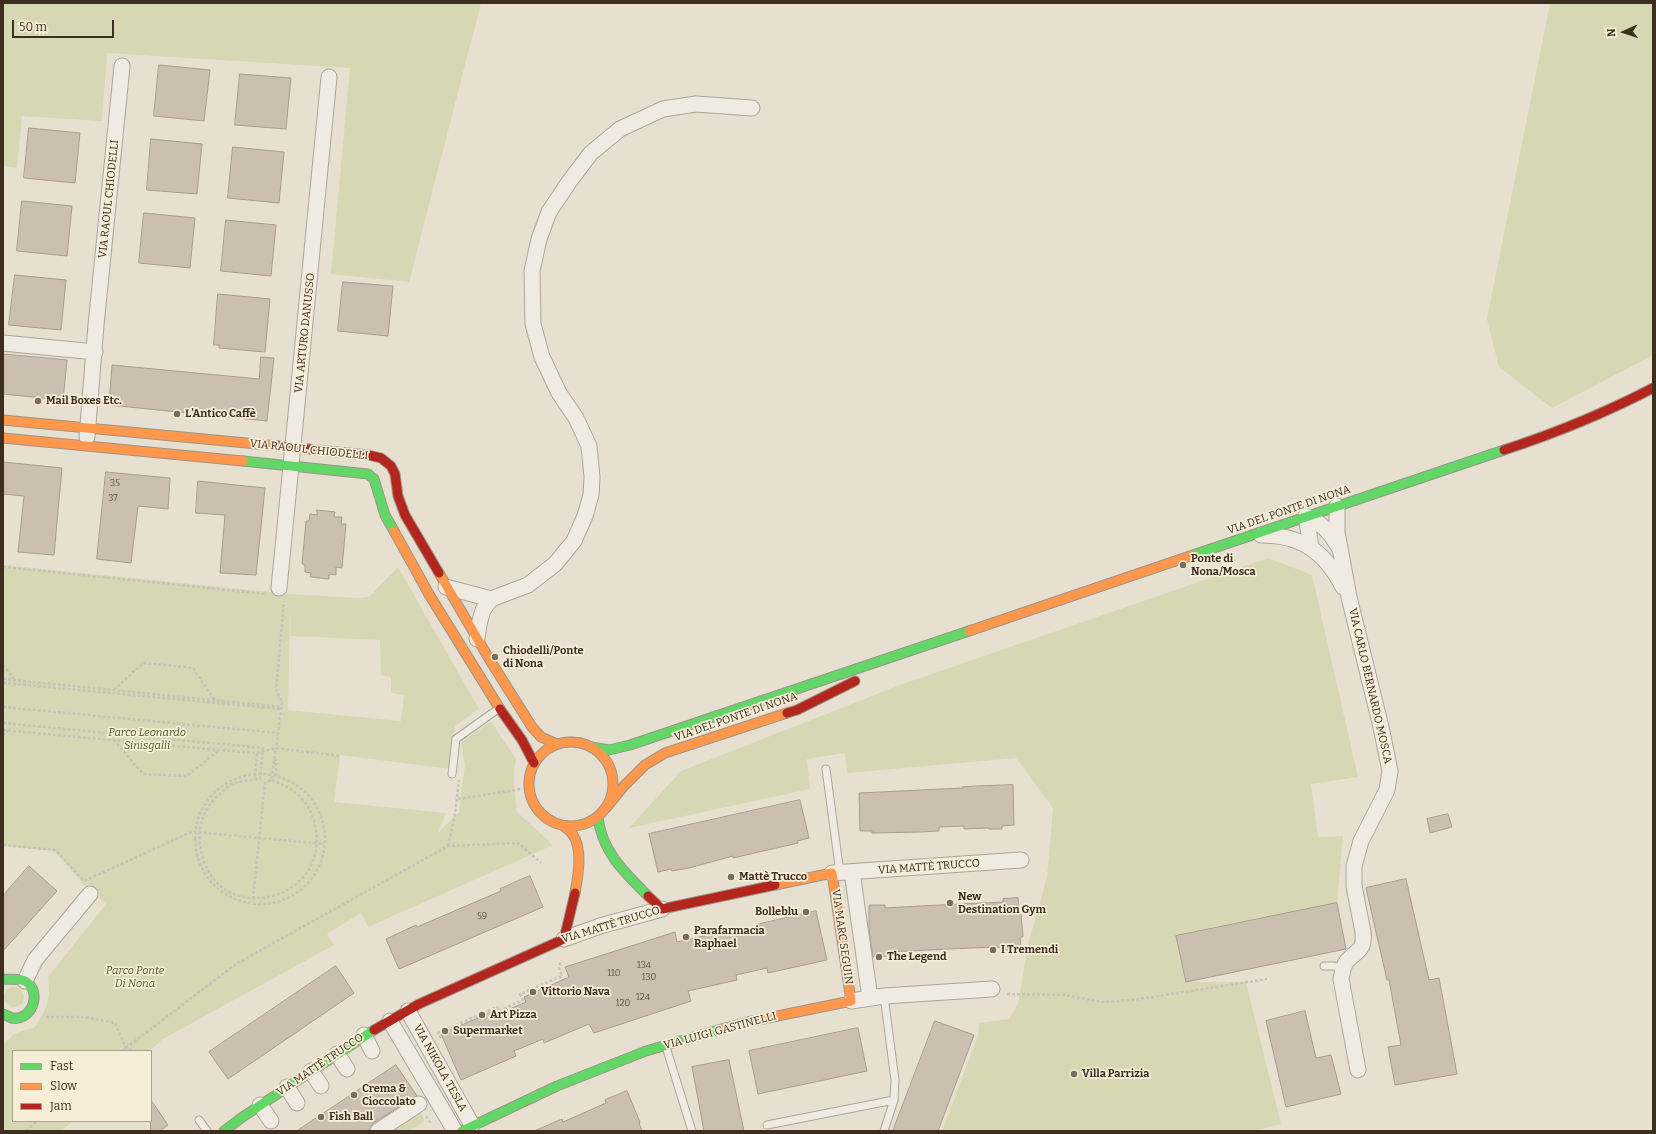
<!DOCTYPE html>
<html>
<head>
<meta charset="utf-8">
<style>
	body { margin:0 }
	#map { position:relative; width:1656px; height:1134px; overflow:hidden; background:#e7e0d1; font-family:Bitter,serif }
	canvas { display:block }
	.frame { position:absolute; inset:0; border:4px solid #3d2e20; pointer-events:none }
	.legend { position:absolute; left:12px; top:1050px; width:140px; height:72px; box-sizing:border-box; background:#f7eed8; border:1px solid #ada18e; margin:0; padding:5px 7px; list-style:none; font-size:12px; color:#3d2e20 }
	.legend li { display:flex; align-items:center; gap:8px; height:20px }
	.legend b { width:20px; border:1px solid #ada18e }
	.north { position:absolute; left:1604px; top:12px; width:40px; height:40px; -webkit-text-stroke:3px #f7eed8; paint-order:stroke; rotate:267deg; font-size:11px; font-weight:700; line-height:16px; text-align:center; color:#3d2e20 }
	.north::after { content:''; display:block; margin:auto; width:14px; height:18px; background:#3d2e20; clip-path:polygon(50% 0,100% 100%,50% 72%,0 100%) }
	.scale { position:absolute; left:12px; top:20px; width:102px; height:18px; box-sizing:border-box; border:2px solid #3d2e20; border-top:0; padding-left:5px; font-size:12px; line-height:14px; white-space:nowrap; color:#3d2e20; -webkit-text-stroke:3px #f7eed8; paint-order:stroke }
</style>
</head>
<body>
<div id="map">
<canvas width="1656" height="1134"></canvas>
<div class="frame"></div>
<ul class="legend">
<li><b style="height:5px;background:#63d668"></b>Fast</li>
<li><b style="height:5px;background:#ff974d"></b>Slow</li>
<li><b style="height:5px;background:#b3261e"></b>Jam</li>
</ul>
<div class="north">N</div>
<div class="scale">50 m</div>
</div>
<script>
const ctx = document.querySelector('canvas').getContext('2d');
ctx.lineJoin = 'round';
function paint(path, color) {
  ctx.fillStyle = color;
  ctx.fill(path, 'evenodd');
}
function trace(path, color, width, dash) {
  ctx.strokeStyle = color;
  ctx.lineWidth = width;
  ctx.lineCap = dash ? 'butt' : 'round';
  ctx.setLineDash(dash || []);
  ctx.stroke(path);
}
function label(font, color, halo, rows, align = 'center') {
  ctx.font = font + ' Bitter,serif';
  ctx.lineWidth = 3.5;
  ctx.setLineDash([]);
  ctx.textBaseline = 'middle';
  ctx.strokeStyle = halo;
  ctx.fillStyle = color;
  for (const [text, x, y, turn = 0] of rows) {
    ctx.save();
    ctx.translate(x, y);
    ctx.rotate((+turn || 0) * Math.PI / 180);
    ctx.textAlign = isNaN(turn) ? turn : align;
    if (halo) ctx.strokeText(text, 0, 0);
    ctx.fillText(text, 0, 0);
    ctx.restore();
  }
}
paint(new Path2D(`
	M3,3h478l-72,279 -78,-8 19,-206 -243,-15 -5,68 -80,-5 -5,52 -14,-2z
	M1550,3h103v352l-101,53 -53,-41 -12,-48z
	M1268,558l44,17 46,202 -47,7 7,53 25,-1 -6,67 -161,33 10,46h60l35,142 -27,7h-312l36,-95 1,-13 30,-4 9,-15 10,-59 19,-68 6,-69 -37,-50 -169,15 -2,-20 -38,6 3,30 -181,39 52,-57 219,-86z
	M3,565l287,29 69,4 10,-1 29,-30 81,142 -24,17 -5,43 -110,-14 -6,47 112,11 -9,21 22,-22 6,-47 -4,-23 30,-20 25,37c-5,17 -1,36 1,53l36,33 -185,82 -7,-14 -34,21 7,11 -171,94 -14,12h-136v70h60l-12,10h-58v-86l11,-11 21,-7c12,-19 16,-27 13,-50l58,-73 -25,-22 -26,-31 -52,-5zM290,608l1,28 89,4 1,35 10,2v16l13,2 -3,26 -113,-11z
	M4 997a10 10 0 1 1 20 0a10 10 0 1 1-20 0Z
	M419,1110l6,11 -17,10h-21z`), '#d6d7b3');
const building = new Path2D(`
	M159,65l51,5 -6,51 -50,-5z
	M240,74l51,4 -5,51 -51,-4z
	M29,128l51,5 -5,50 -51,-5z
	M151,139l51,5 -5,50 -50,-4z
	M233,147l51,5 -5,51 -51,-5z
	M22,201l50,5 -5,50 -50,-5z
	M144,213l51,5 -5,50 -51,-5z
	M226,220l50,5 -5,51 -50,-5z
	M15,275l51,5 -5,50 -52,-5z
	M343,282l50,4 -5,50 -50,-5z
	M218,294l52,5 -5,53 -46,-4v-3h-5z
	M3,354l64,6 -4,40 -60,-6z
	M261,357l13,1 -7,63 -158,-16 3,-40 147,14z
	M3,462l59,6 -8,87 -36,-3 6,-56 -21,-2z
	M106,472l64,6 -2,31 -30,-3 -7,57 -34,-4z
	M198,481l67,7 -9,87 -36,-2 5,-58 -29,-2z
	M317,510l18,2 -1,5h8l-1,7h5l-4,44 -6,-1v8l-7,-1v5l-19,-2 1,-4 -6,-1v-7l-3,-1 4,-43h3l1,-7 7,1z
	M1013,785l1,40 -12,1v3h-13v-1l-25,1v-3l-25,1v4l-18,1 -49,1v-2h-12l-1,-38 104,-5v-1z
	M800,800l9,38 -12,3 1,2 -65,15v-2l-44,12 -17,3 -1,-2 -13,3 -9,-38z
	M1448,814l4,13 -22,6 -3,-14z
	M29,866l28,25 -54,60v-55z
	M530,876l13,31 -144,62 -13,-30 30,-14 1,2 84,-36 -1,-2z
	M1406,879l23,101 10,-2 18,96 -62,11 -7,-38 13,-2 -12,-65h-2l-21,-92z
	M1018,898l1,17 2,-1 2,23h-3l1,12 -16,1v-3l-34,1 -84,4v4l-14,1 -4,-27v-25h16v3l34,-2 84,-4v-3z
	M1337,903l9,46 -160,33 -10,-46z
	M816,911l11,49 -59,13 -1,-5 -31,7 1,5 -49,11 3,10 -97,32 -5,-9 -45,19 -1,-4 -29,12 2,5 -55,24 -20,-46 55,-24 2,4 28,-12 -2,-5 45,-20 -4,-10 110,-35 2,10 49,-11 1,4 30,-6 -1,-4z
	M336,966l18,27 -126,86 -19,-27z
	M1305,1011l11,47 15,-3 10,39 -55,13 -20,-86z
	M935,1021l39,14 -36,96h-45z
	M858,1028l9,43 -109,23 -9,-43z
	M729,1060l15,71h-40l-12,-64z
	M396,1065l21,31 -44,27 -4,8h-72z
	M627,1091l13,31 -1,1 3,8h-108l28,-12 1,3 43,-19 -1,-3z
	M151,1100l17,25 -8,6h-9z`);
paint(building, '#cbbfb2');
trace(building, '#a89c90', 1);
const lane = new Path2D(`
	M826,769l14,104
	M452,774l4,-35 42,-30
	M1324,966h10l9,3
	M666,1047l26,84
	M199,1120l8,11
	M767,1125l127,-25 1,-20 -11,-84
	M884,1131l10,-31`);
const street = new Path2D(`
	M3,343l92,9
	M87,437l9,-112 26,-259
	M1337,506v26l12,65 32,130 9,44 -3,19 -26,51 -7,25v20l9,46c2,19 -6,18 -16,29 -4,5 -5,12 -6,18l17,91
	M1306,516c14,6 25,17 32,30
	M1306,516l5,31
	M1261,535c41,0 64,17 82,52
	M446,587l45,12
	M279,588l50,-511
	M477,639l2,-15 4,-14 8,-11 37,-14 27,-21 19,-23 11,-25 6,-21 1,-18 -3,-31 -13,-28 -17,-25 -17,-36 -9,-33 -1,-53 7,-32 10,-27 20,-30 22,-29 29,-24 43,-20 33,-5 56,4
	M852,872l18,126
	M832,873l189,-13
	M564,939l36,-13 62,-17
	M25,981l10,-21 55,-66
	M851,1001l33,-5 108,-7
	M408,1011l64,114
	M390,1021l65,110
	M364,1035l8,16
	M337,1054l10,15
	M311,1071l10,15
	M287,1087l10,16
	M260,1105l11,16
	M378,1131l41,-27`);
const fast = new Path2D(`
	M243,461l125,13 6,5 11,36 9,16
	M1193,555l311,-105
	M591,747l18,3 21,-5 339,-114
	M598,817c4,35 26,55 50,79
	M3,979c7,1 16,-1 22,2 18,10 7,41 -13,37 -3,-1 -6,-3 -9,-4
	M224,1131l17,-13 133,-88
	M462,1131l95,-45 89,-35 76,-22`);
const slow = new Path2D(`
	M3,420l275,26
	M3,438l240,23
	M394,531l36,65 70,113
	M439,573l49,84 44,70 9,10 16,7
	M969,631l224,-76
	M529 784a42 42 0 1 1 84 0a42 42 0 1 1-84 0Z
	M606,808l18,-22 21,-21 20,-12 122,-40
	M564,826c3,3 7,5 9,9 10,15 5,41 2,58
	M722,1029l26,-7 103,-21 -19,-128 -57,12`);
const jam = new Path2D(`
	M278,446l90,9 13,3 10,8 4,8 3,22 7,19 34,58
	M1504,450c52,-17 101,-37 149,-62
	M500,709l22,31 12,23
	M787,713l10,-3 58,-29
	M648,896l14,13 113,-24
	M374,1030l45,-26 145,-65 11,-46`);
trace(lane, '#ada599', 9);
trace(street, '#ada599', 17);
trace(fast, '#9c958a', 11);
trace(slow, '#9c958a', 11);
trace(jam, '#9c958a', 11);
trace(new Path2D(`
	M3,567l264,27
	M3,665l12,15
	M3,679l278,28
	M3,683l278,26
	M114,690l29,-27 50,5 21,31
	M3,707l275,26
	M3,723l260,25 -3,31c-10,1 -21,2 -30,6 -3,2 -6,5 -9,8 -20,16 -26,41 -18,65 20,70 129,42 112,-33 -5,-24 -22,-38 -44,-45l5,-32
	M3,730l215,20 39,3 19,-5 64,8
	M3,735l5,-4
	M114,740l29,34 44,2 31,-25
	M276,750l6,-49 -6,-11 8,-89
	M195 839a65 65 0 1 1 130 0a65 65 0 1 1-130 0Z
	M256,776l-1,-1 2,-22
	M276,776v-17
	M458,799l63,-10
	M3,845l52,5 29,31 105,-48 6,-1 129,12
	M448,846l7,-32 4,-34
	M253,899l12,-116 7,-4
	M1007,994l57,1 38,7 31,-2 134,-21
	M46,1017h39l30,6 11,25 6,3
	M441,1038l-3,-5 59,-26 2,4 24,-11 -3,-6 42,-18 -3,-8 2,-8
	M122,1051l114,-87 212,-118 70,-3 23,20
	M426,1116l5,8
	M26,1131l11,-10`), '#c8c2b9', 2.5, [3, 2]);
trace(lane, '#efebe3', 7);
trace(street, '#efebe3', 15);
trace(fast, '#63d668', 9);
trace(slow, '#ff974d', 9);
trace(jam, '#b3261e', 9);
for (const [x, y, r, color] of [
	[38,401,4,"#786c5e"],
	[177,414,4,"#786c5e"],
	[1183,565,4,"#786c5e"],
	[495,657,4,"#786c5e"],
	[731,877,4,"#786c5e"],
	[950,903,4,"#786c5e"],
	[806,912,4,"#786c5e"],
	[686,937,4,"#786c5e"],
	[993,950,4,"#786c5e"],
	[879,957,4,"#786c5e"],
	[533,992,4,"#786c5e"],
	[482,1015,4,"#786c5e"],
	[445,1031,4,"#786c5e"],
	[1074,1074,4,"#786c5e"],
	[354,1095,4,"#786c5e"],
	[321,1117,4,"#786c5e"]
]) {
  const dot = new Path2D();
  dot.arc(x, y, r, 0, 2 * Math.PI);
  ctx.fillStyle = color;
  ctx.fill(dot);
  trace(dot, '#f7eed8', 1.5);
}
label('9px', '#605244', null, [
	["35",115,483],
	["37",113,498],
	["59",482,916],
	["134",644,965],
	["110",614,973],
	["130",649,977],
	["124",643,997],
	["120",623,1003]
]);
label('11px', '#3d2e20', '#f7eed8', [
	["VIA RAOUL CHIODELLI",109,199,-84],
	["VIA ARTURO DANUSSO",305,333,-84],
	["VIA RAOUL CHIODELLI",309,450,6],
	["VIA DEL PONTE DI NONA",1289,510,-19],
	["VIA CARLO BERNARDO MOSCA",1370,686,77],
	["VIA DEL PONTE DI NONA",736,717,-19],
	["VIA MATTÈ TRUCCO",929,867,-4],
	["VIA MATTÈ TRUCCO",611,925,-17],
	["VIA MARC SEGUIN",842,937,82],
	["VIA LUIGI GASTINELLI",720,1031,-15],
	["VIA MATTÈ TRUCCO",320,1065,-34],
	["VIA NIKOLA TESLA",440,1068,61]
]);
label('bold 11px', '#3d2e20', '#f7eed8', [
	["Mail Boxes Etc.",46,401],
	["L’Antico Caffè",185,414],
	["Ponte di",1191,559],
	["Nona/Mosca",1191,572],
	["Chiodelli/Ponte",503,651],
	["di Nona",503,664],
	["Mattè Trucco",739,877],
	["New",958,897],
	["Destination Gym",958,910],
	["Bolleblu",798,912,"right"],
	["Parafarmacia",694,931],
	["Raphael",694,944],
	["I Tremendi",1001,950],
	["The Legend",887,957],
	["Vittorio Nava",541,992],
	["Art Pizza",490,1015],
	["Supermarket",453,1031],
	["Villa Parrizia",1082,1074],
	["Crema &",362,1089],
	["Cioccolato",362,1102],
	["Fish Ball",329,1117]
], 'left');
label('italic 11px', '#4d5a26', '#f7eed8', [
	["Parco Leonardo",147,733],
	["Sinisgalli",147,746],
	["Parco Ponte",135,971],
	["Di Nona",135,984]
]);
</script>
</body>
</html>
